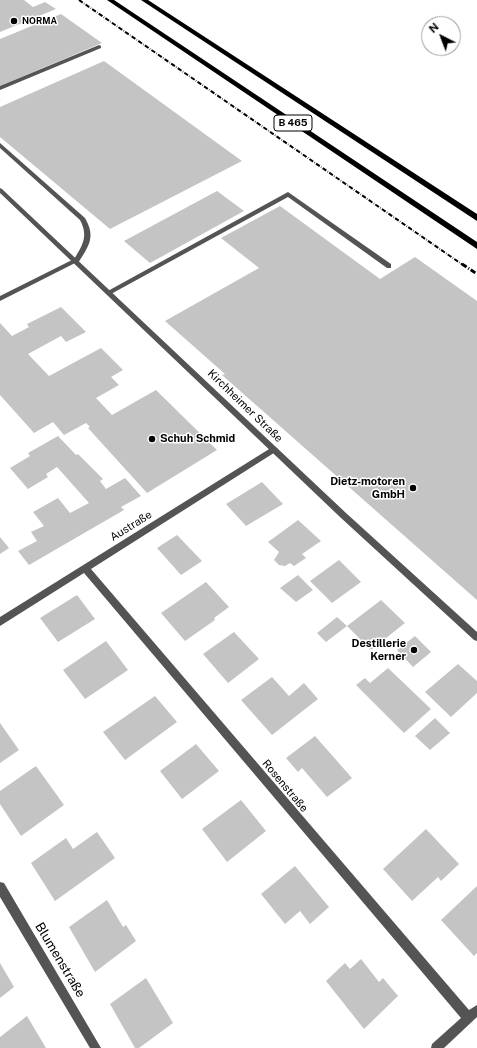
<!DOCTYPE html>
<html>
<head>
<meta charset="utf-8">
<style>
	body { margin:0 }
	#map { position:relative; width:477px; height:1048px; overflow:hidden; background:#fff; font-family:"Public Sans",sans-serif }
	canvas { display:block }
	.north { position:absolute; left:421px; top:16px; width:40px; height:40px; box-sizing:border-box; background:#fff; border:1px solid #999; border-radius:50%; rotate:318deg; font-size:11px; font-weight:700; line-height:16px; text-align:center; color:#000 }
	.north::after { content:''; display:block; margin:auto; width:14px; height:18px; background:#000; clip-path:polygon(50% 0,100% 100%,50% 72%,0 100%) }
</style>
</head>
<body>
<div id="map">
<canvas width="477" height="1048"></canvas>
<div class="north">N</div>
</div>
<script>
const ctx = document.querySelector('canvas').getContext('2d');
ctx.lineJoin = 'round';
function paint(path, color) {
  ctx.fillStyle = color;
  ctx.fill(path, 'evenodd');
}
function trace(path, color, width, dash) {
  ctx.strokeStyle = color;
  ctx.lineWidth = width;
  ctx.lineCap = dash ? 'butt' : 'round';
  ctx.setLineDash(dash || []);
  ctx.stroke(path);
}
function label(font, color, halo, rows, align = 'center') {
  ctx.font = font + ' "Public Sans",sans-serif';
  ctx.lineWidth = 3;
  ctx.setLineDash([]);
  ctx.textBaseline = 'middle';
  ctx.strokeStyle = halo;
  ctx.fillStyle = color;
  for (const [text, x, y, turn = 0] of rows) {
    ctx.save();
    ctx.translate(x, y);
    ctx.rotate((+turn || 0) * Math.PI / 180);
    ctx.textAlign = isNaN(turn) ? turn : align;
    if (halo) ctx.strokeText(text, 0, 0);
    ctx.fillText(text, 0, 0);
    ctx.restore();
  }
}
paint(new Path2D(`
	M0,0h24l9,7 12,-5 11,7 -56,23z
	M61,14l41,29 -102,43v-47z
	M104,61l138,100 -132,68 -110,-92v-30z
	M217,191l27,20 -94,52 -26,-22z
	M280,206l100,73 35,-22 62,44v299l-255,-225 3,-1 -60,-53 94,-53 -38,-30z
	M61,307l25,25 -20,10 -5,-6 -33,18 21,22 52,-28 22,22 -12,7 8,8 -23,13 16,17 44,-25 61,60 -70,43 -59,-65 2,-1 -4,-4 -22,12 -11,-13 -19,11 -34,-38v-72l12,13 17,-9 -2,-3z
	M58,436l18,19 2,-1 25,25 -3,2 6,8 19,-11 16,18 -20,11 3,3 -95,55 -11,-14 19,-10 -6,-9 13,-6 -11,-14 25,-14 12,15 19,-10 -32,-36 -11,7 2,3 -20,12 -18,-21 20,-12 -2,-3z
	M262,482l21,22 -37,22 -20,-22z
	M298,520l23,21 -19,13 4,4 -12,8 -4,-3 -5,3 -6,-1 -5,-5 5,-8 -11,-10z
	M177,535l25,26 -21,14 -24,-27z
	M0,537l9,11 -9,6z
	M339,560l22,22 -29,21 -22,-22z
	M298,575l15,15 -17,12 -16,-14z
	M206,582l23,25 -15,11 1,2 -30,21 -24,-28z
	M77,595l18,24 -37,23 -18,-24z
	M381,600l24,23 -34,27 -24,-24z
	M337,617l10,9 -21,16 -9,-9z
	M234,632l25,27 -31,24 -25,-29z
	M415,636l16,16 -18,15 -16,-17z
	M106,641l22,29 -43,29 -22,-29z
	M458,664l19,17v12l-26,24 -26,-25z
	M388,668l43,41 -27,24 -48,-48 9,-7 5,5z
	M272,677l17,19 15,-13 14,16 -46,36 -31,-35z
	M155,696l22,26 -52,38 -22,-28z
	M435,718l15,15 -20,17 -15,-14z
	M0,723l19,27 -19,13z
	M315,736l37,42 -25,19 -25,-29 -4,4 -12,-14z
	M196,744l23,27 -37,28 -22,-28z
	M36,766l28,39 -43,31 -21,-32v-13z
	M241,800l25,31 -39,31 -25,-33z
	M426,829l33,35 -18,17 -3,-4 -26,24 -29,-32z
	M97,832l18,26 -60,43 -24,-38 35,-25 7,11z
	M295,866l34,41 -19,17 -10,-13 -15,13 -24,-30z
	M477,886v67l-3,3 -33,-36z
	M107,900l16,27 3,-2 10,16 -41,31 -26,-45z
	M361,959l18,23 4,-4 15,18 -34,33 -38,-48 19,-18 5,6z
	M0,963l14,24 -14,11z
	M146,978l27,45 -34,25h-4l-25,-44z
	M27,1016l19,32h-46v-11z`), '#c4c4c4');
paint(new Path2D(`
	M99,45l2,1v2l-101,42v-4z
	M0,143l85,75c11,19 4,28 -7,45h-4l-1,-2c9,-15 16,-24 7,-41l-80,-72z
	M288,192l103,72v4h-4l-99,-71 -177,97h-4l-1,-2z`), '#545454');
paint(new Path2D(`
	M74,259h4l1,2 -79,40v-5z
	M274,446l4,3 -1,2 -186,118 378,441 8,-5v12l-33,31h-13l1,-4 29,-26 -377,-445 -84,53v-9z
	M0,882l4,1 97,165h-11l-90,-151z`), '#545454');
paint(new Path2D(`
	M0,188l2,1 344,324 131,119v9l-3,-1 -134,-123 -340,-324z`), '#545454');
paint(new Path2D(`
	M107,0h7l363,242v7z
	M141,0h7l329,214v7z`), '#000');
trace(new Path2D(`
	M79,0l384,265`), '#000', 2, [4.5, 1.5, 0.5, 1.5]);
trace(new Path2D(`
	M462,264l15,10`), '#000', 3, [5.5, 2, 1, 2]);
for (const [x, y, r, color] of [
	[14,21,4,"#000"],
	[152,439,4,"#000"],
	[413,488,4,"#000"],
	[414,650,4,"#000"]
]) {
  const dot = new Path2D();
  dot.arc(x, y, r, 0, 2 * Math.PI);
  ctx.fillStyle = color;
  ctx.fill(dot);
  trace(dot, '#fff', 1.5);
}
label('bold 9px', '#000', '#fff', [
	["NORMA",22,21]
], 'left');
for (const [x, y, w] of [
	[293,123,38]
]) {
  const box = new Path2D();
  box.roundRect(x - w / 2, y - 8, w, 16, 3);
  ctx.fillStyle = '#fff';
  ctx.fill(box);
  trace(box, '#000', 1);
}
label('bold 10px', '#000', null, [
	["B 465",293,123]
]);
label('11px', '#000', '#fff', [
	["Kirchheimer Straße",245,406,44],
	["Austraße",131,526,-32],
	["Rosenstraße",285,786,50]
]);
label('bold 11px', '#000', '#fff', [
	["Schuh Schmid",160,439,"left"],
	["Dietz‐motoren",405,482],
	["GmbH",405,495],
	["Destillerie",406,644],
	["Kerner",406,657]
], 'right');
label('13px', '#000', '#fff', [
	["Blumenstraße",60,960,59]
]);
</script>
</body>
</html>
